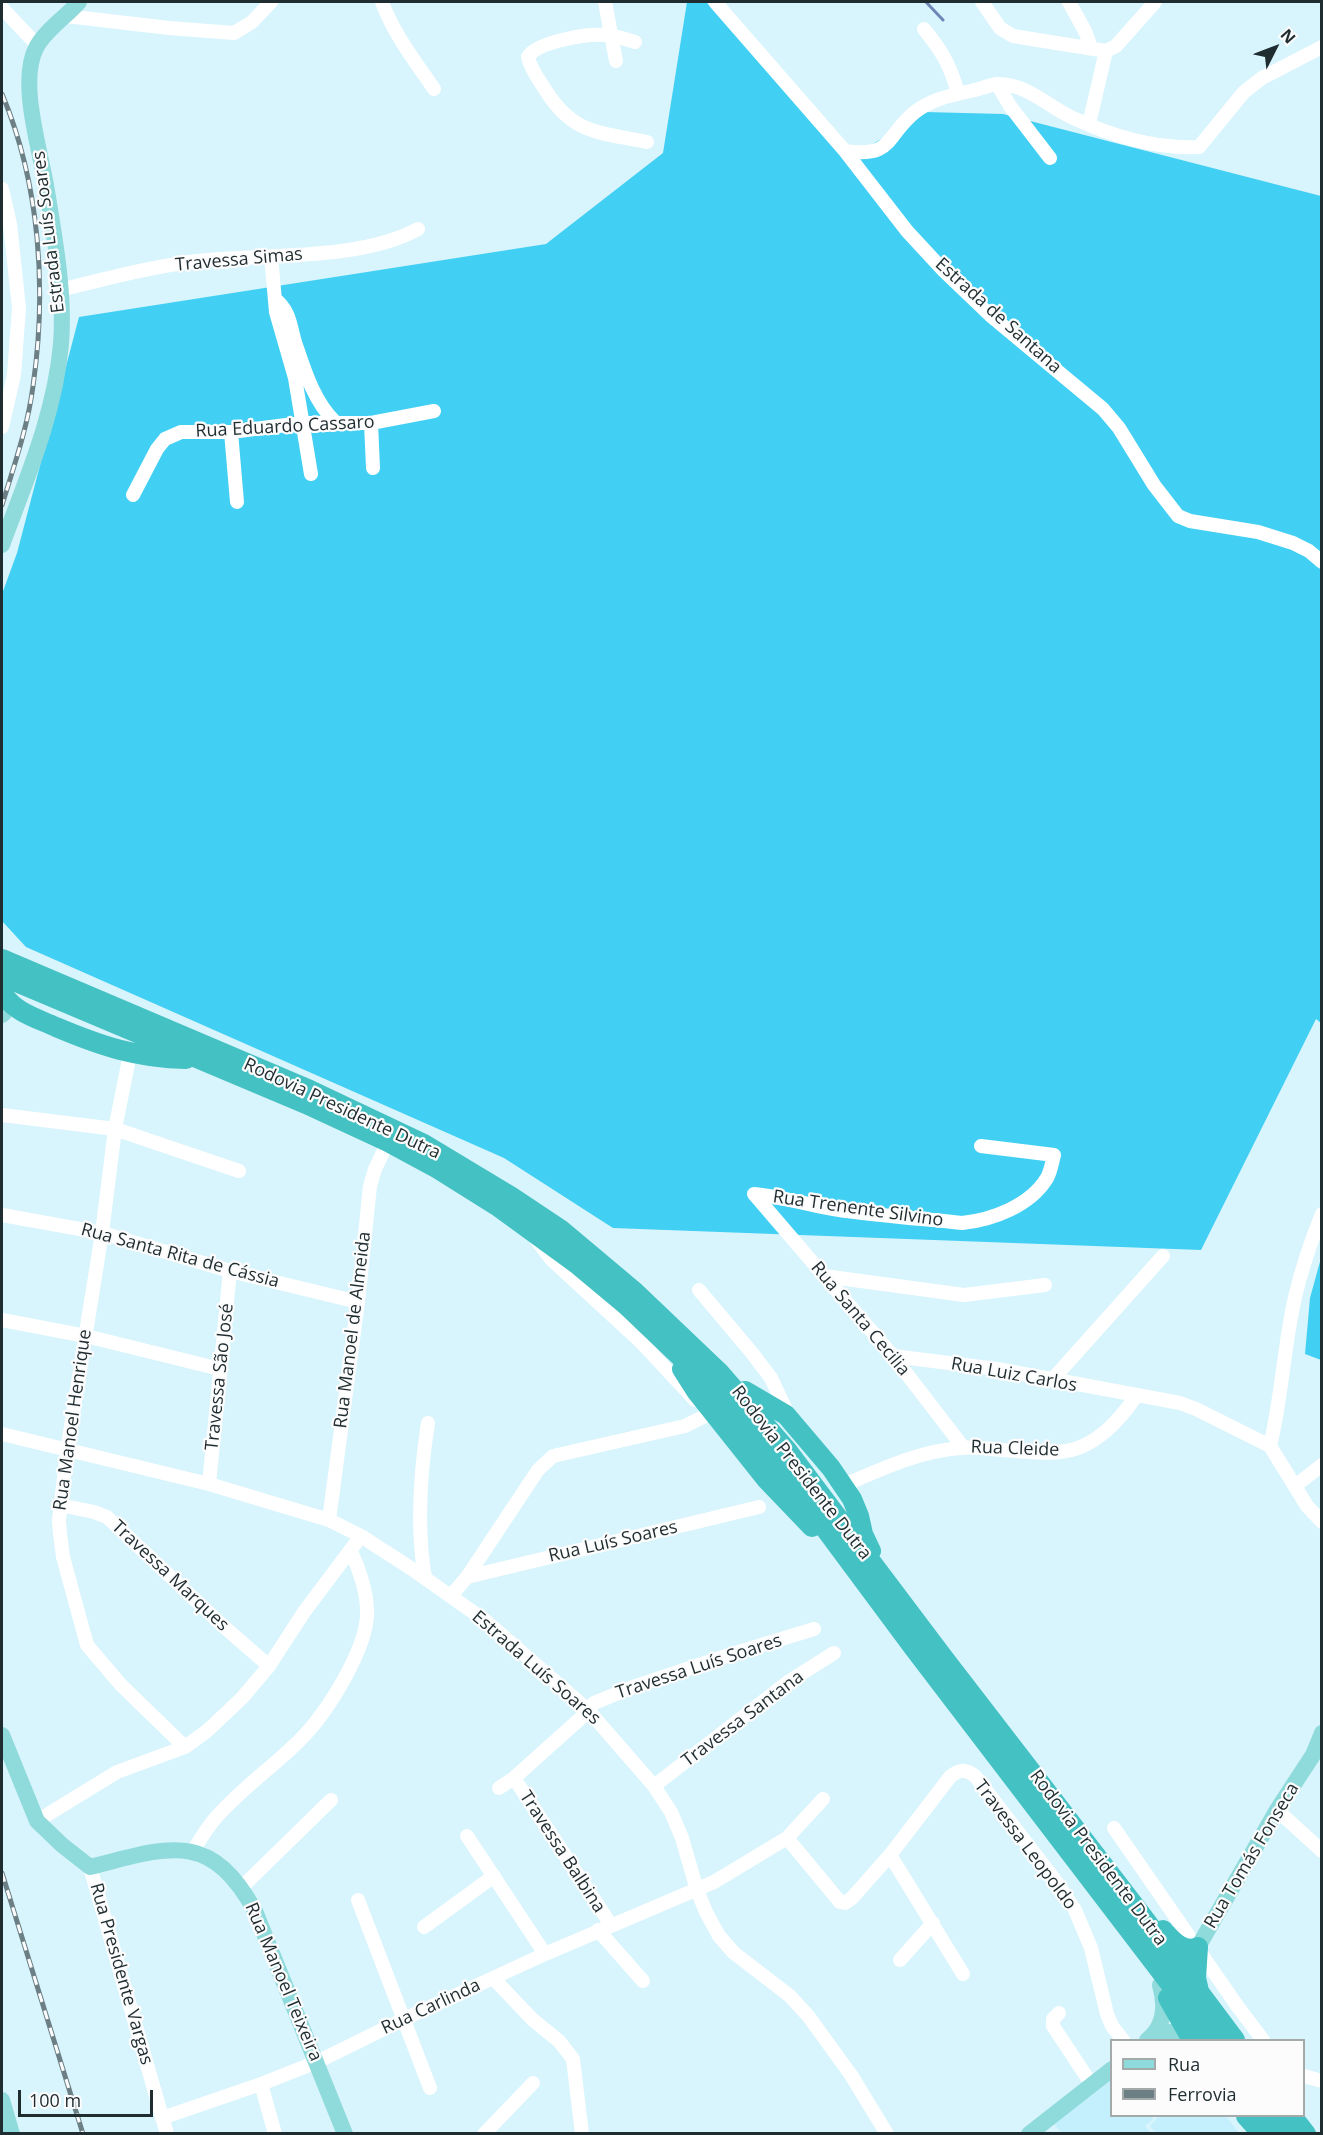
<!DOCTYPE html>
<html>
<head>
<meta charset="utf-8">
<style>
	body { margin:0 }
	#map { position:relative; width:1323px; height:2135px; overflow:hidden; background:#d8f4fd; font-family:"Open Sans",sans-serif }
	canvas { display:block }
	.frame { position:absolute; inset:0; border:3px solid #1f2c30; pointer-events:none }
	.legend { position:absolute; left:1110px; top:2039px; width:195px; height:78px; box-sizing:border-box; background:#fcfcfc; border:2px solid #a4a9aa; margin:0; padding:8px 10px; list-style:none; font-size:18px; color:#1f2c30 }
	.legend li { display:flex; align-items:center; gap:12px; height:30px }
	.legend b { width:30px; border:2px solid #a4a9aa }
	.north { position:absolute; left:1245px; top:18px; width:60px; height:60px; -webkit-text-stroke:4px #fcfcfc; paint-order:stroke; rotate:48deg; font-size:16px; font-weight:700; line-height:24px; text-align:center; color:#1f2c30 }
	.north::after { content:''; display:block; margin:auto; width:21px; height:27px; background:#1f2c30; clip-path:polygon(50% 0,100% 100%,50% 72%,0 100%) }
	.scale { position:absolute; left:18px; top:2090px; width:135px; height:27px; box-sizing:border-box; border:3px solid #1f2c30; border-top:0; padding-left:8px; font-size:18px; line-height:21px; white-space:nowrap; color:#1f2c30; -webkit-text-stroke:4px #fcfcfc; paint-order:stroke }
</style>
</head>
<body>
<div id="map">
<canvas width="1323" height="2135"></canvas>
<div class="frame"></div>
<ul class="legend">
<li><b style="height:8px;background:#8fdada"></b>Rua</li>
<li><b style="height:8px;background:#6c7f85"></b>Ferrovia</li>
</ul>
<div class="north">N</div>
<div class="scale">100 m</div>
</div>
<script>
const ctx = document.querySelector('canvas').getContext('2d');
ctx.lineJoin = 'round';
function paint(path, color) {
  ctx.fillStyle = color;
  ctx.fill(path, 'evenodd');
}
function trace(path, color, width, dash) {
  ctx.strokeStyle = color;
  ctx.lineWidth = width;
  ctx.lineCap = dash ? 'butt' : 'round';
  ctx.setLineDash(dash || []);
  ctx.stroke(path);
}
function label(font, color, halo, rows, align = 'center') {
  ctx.font = font + ' "Open Sans",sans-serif';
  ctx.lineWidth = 4.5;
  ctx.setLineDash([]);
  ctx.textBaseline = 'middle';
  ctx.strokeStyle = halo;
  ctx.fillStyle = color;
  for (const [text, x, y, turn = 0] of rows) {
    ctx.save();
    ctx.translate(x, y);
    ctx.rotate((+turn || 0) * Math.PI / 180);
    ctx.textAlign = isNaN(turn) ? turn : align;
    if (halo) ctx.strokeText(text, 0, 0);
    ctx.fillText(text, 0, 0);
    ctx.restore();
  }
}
paint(new Path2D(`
	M1111,2079l1,37h39l2,3 -8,7 6,7h-89l-8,-9z
	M1159,2116h67l13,17h-83l-6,-7z`), '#c4f0fe');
paint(new Path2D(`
	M687,2h19l18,17 121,142 80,-49 78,2 318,82v827l-5,-4 -115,231 -588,-22 -109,-70 -478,-211 -24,-26v-327l15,-41 62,-236 467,-73 117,-91z
	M1321,1258v102l-16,-6 5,-56z`), '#41cff3');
trace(new Path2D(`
	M926,2l17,18`), '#6d87b6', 3);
trace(new Path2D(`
	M382,2c11,31 33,59 52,87
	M605,2l11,59
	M715,2l130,149 62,80 37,40 46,44 113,94 16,19 35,57 24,31 12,5 68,11 35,11 16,8 13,11
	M982,2l18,26 13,8 93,15 10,-5 39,-44
	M1069,2l16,29 6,16
	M2,8l35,37
	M66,16l103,12 65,5 18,-11 19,-20
	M924,29c18,22 26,36 34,64
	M635,42c-10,-3 -21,-7 -32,-7 -17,-1 -67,7 -75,22 3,13 11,23 18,34 28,44 54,41 101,51
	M997,84l13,22 40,52
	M1089,124l17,-73
	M845,151c49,7 40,-15 70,-39 18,-14 38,-17 60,-22 7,-2 15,-5 22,-6 28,-1 51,22 74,33 40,19 84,32 128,30l45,-55 18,-14 60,-31
	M2,189l8,35 9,84 -5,67 -12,52
	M271,256l5,56 19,66 16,96
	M60,290c48,-12 97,-25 147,-30 64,-6 154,0 211,-31
	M275,299c17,13 15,31 22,49 9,27 18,54 38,74
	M371,423l2,45
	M231,432l6,70
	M133,495l24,-46 8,-10 16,-7h50l71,-9h69l63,-12
	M130,1054l-15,75 -13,104 -35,218 -8,69 1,14 3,23 24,88 34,40 64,62
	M2,1115l113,14 124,42
	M754,1194c31,3 61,13 92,17 38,5 77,8 116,12 30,-3 68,-17 85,-45 4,-7 5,-16 7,-23l-73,-9
	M754,1194l139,162 70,91
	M2,1215l100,18 128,38 128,31
	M536,1239l15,20 89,82 55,59
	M824,1276l140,19 81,-10
	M699,1290l53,63 19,25 18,38
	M2,1320l84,16 134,33
	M893,1356l104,13 183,34 16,6 74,37
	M1052,1380l111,-124
	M2,1434l207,50 120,36 32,16 51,33 75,53 101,88 66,76 17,26 11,26 15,52 9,22 13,24 15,17 56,43 19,21 42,58 36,59
	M1270,1446c12,-50 14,-101 25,-149 7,-29 16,-56 27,-83
	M1270,1446l37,60 15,16
	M209,1484l21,-213
	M844,1485c38,-16 75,-34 117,-37 13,-2 27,1 41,2 21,1 43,5 64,1 29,-4 54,-31 70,-55
	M1295,1486l27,-21
	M60,1505l34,7 13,5 115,108 47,41
	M329,1520l29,-218 12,-116 5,-17 13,-27
	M467,1577l292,-70
	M425,1578c-9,-52 -5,-104 3,-155
	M451,1596l16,-19 71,-107 15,-14 132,-30 24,-12
	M514,1778l97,147
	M654,1786l134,-104 46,-29
	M499,1788l15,-10 68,-61 12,-14 39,-16 96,-32 85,-26
	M1277,1810l45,41
	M37,1821l80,-49 68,-25 22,-16 35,-33 27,-32 35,-54 57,-76
	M1114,1828l124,179 25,33
	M467,1836l78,118
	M787,1838l53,64 5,1 7,-5 38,-43 60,-78c9,-8 15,-8 25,-1l83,108 17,26 16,38 16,66 5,12 11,14
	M193,1851c6,-10 13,-21 20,-30 26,-31 59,-53 87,-81 26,-26 70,-94 67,-132 -1,-18 -8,-40 -16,-56
	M890,1855l73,119
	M90,1867l77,267
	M242,1887l89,-87
	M358,1900l72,188
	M424,1927l70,-51
	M598,1930l45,51
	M900,1960l33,-37
	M493,1978l40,42 26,21 14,18 9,75
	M1059,2013l-6,6v7l39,59
	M1304,2076l18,5
	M261,2084l14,50
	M162,2118l99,-34 56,-22 87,-43 141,-65 169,-72 73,-44 36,-39
	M484,2134l49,-51`), '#fff', 14);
trace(new Path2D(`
	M2,545c24,-65 53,-131 59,-201 4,-50 -6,-104 -14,-153 -6,-39 -29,-108 -11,-143 8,-17 31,-32 43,-46
	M2,1015l9,-9
	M2,1735l35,86 25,24 28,22c78,-20 120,-38 165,44l90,223
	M1198,1947l79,-137 36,-55 9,-22
	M1155,2034l17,-2 15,8
	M1147,2040c18,-14 19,-34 13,-55
	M2,2100l10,34
	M1029,2134l83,-65`), '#8fdada', 16);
trace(new Path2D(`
	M2,959l308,131 114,54 88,53 48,32 75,63 85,81 67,77 156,207 198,257 94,126
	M2,976l304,128 82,38 50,27 59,37 81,59 48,40 89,85 48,55 150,202 300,393
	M2,993c14,20 32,24 54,34 45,19 81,31 130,32
	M682,1369l14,22 70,88 46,48
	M745,1391l41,24 45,53 21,31 7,17 4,18 8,17
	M1163,1930c9,10 21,24 35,17l-2,31 3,13
	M1168,1998l24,42
	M1246,2116l16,18
	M1270,2116l14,18
	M1292,2116l14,18`), '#44c1c2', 20);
const rail = new Path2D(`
	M2,94c38,90 45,196 31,292 -5,40 -19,80 -31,119
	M2,1873l81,261`);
trace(rail, '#6c7f85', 5);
trace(rail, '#fcfcfc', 3, [9]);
label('18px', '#1f2c30', '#fcfcfc', [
	["Estrada Luís Soares",49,232,-97],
	["Travessa Simas",239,260,-5],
	["Estrada de Santana",998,316,42],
	["Rua Eduardo Cassaro",285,427,-3],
	["Rodovia Presidente Dutra",342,1109,25],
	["Rua Trenente Silvino",858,1209,8],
	["Rua Santa Rita de Cássia",180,1256,15],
	["Rua Santa Cecilia",860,1319,50],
	["Rua Manoel de Almeida",353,1330,-83],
	["Rua Luiz Carlos",1014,1375,10],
	["Travessa São José",220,1377,-84],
	["Rua Manoel Henrique",73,1420,-82],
	["Rua Cleide",1015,1449,2],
	["Rodovia Presidente Dutra",801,1473,52],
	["Rua Luís Soares",613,1542,-13],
	["Travessa Marques",170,1576,43],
	["Travessa Luís Soares",699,1667,-18],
	["Estrada Luís Soares",536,1668,41],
	["Travessa Santana",743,1719,-37],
	["Travessa Leopoldo",1025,1845,53],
	["Travessa Balbina",562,1852,57],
	["Rua Tomás Fonseca",1252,1856,-59],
	["Rodovia Presidente Dutra",1098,1858,53],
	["Rua Presidente Vargas",121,1974,74],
	["Rua Manoel Teixeira",283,1982,67],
	["Rua Carlinda",431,2007,-25]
]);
</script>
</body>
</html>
